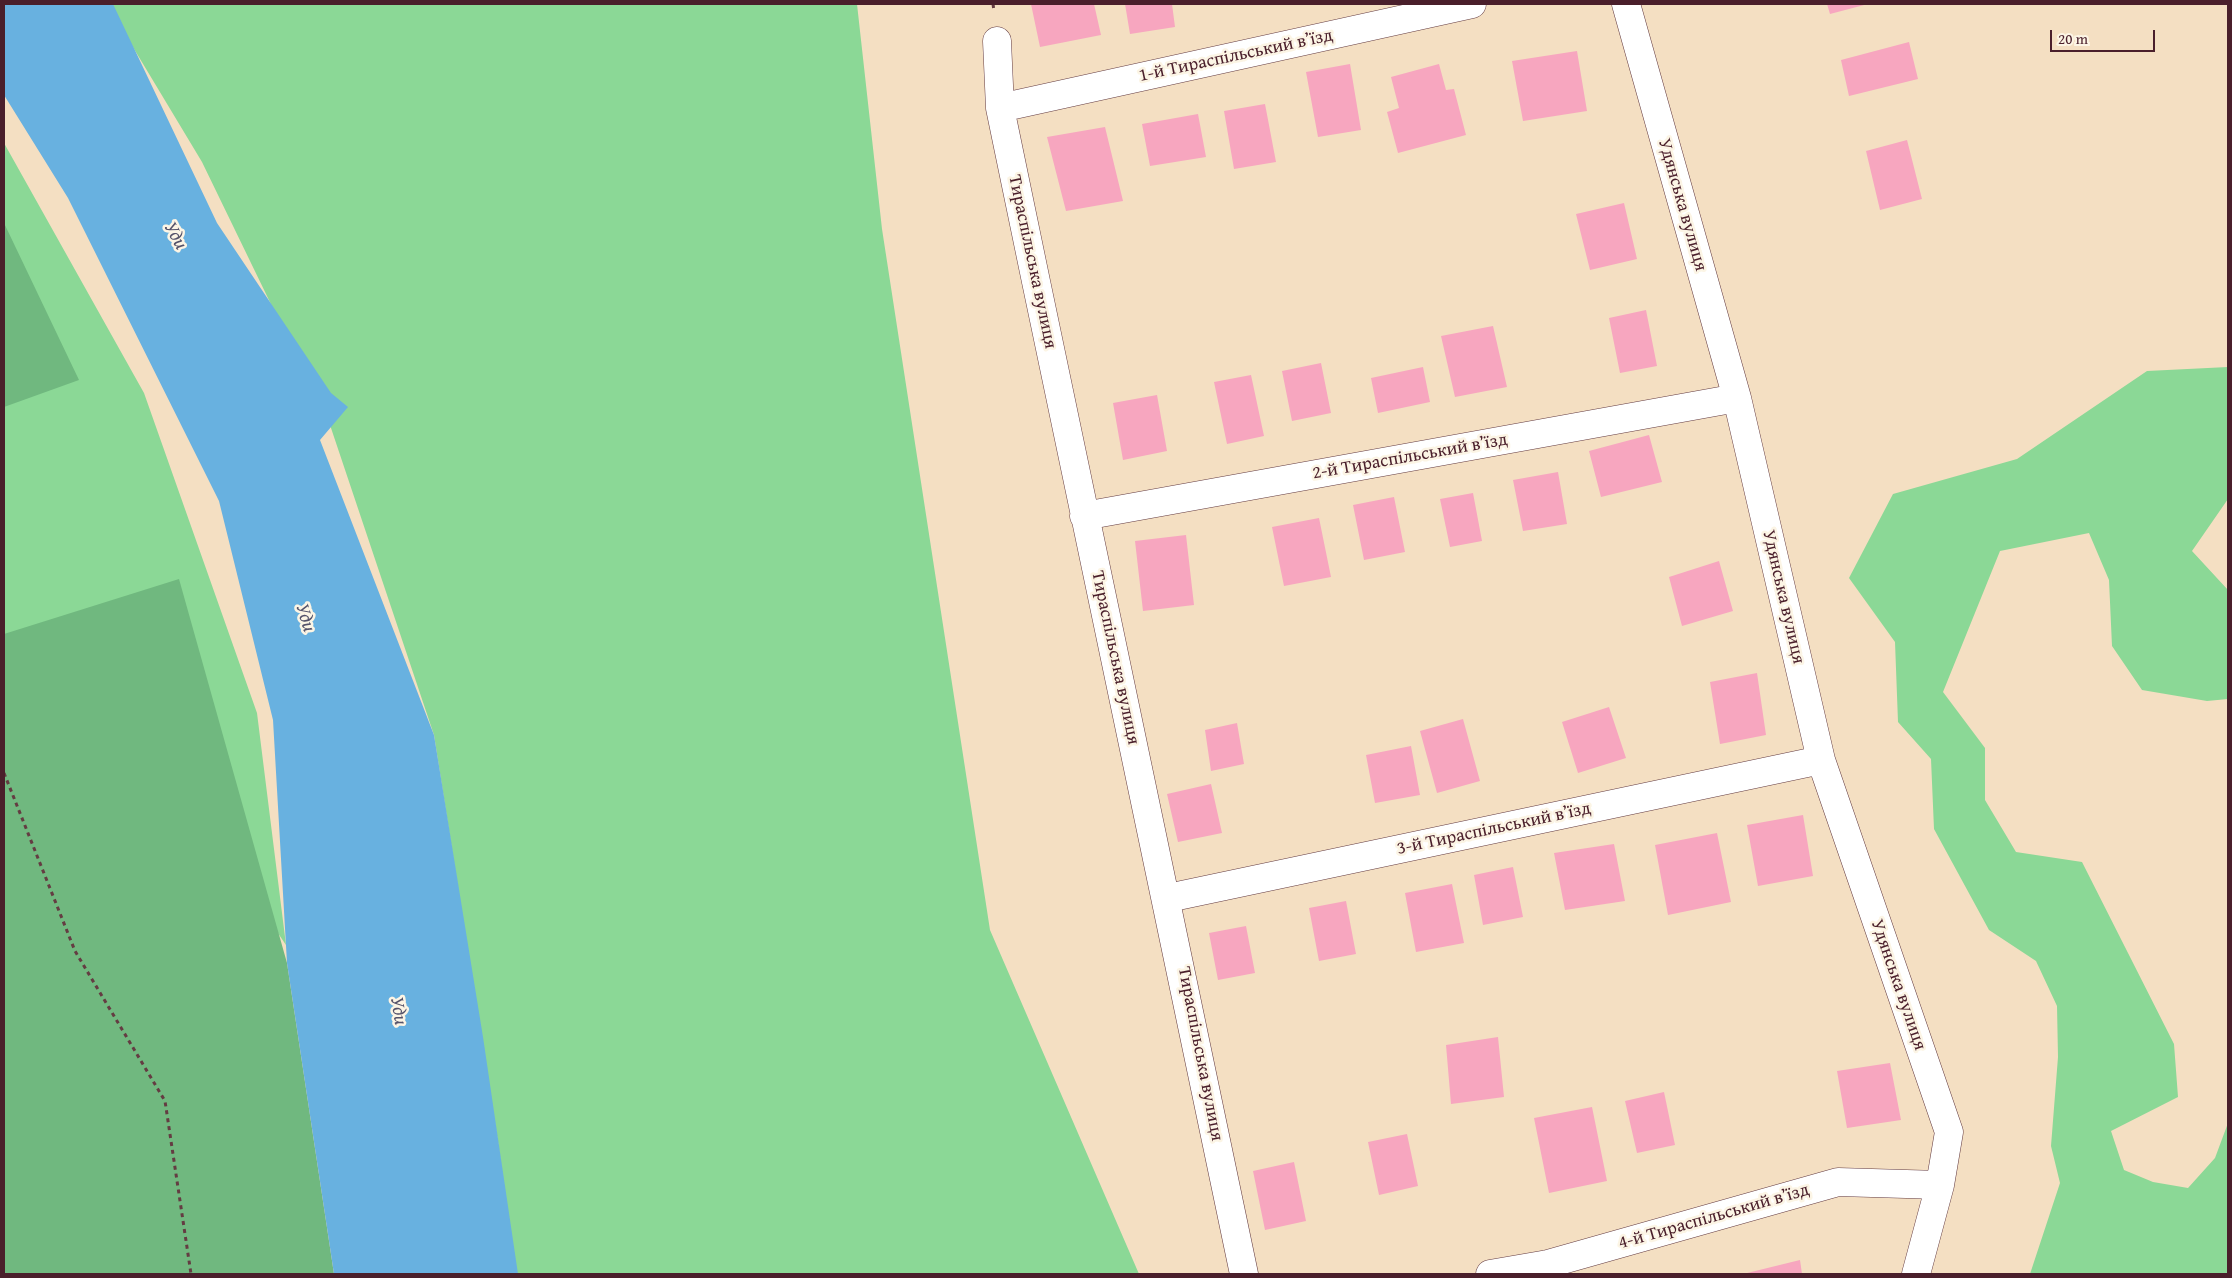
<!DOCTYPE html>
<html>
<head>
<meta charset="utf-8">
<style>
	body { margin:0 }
	#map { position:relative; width:2232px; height:1278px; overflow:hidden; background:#f4dfc2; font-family:"Gentium Book Plus",serif }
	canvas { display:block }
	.frame { position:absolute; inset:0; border:5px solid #4a1f2b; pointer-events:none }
	.scale { position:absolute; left:2050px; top:30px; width:105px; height:22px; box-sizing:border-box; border:2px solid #4a1f2b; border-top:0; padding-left:6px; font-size:15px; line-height:18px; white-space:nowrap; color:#4a1f2b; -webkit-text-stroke:4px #fcf5e5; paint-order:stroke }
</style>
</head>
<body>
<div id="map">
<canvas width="2232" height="1278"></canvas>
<div class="frame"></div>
<div class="scale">20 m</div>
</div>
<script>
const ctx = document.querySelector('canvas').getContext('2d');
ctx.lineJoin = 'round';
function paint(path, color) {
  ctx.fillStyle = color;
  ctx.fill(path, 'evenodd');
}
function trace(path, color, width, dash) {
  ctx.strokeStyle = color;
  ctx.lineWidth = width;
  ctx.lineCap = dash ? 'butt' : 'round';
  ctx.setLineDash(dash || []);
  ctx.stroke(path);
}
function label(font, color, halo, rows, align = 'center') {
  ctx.font = font + ' "Gentium Book Plus",serif';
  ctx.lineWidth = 5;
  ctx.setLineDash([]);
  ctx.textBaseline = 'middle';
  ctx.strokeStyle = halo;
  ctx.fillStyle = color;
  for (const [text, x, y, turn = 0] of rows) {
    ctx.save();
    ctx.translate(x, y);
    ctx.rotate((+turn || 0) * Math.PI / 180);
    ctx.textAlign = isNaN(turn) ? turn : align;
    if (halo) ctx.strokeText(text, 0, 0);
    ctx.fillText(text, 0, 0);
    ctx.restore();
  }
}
paint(new Path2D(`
	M107,4h750l25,225 108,701 149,344h-623l-18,-132 -64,-407 -103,-307 -129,-266z
	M4,143l140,250 113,320 29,232 -214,-316 -68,22z
	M2228,367v132l-36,52 36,39v109l-21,2 -65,-11 -30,-44 -3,-66 -20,-47 -89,18 -57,141 42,56v52l31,52 66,10 92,182 4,53 -67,34 13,39 29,12 35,6 27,-30 13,-35v151h-198l30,-91 -9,-37 7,-89 -1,-51 -21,-45 -47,-31 -55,-101 -3,-70 -33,-37 -3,-80 -46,-64 44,-84 124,-35 130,-88z`), '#8bd896');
paint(new Path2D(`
	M4,223l75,157 -75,27z
	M179,579l108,384 47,311h-330v-640z`), '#70b87f');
paint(new Path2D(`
	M4,4h109l104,219 114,170 17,14 -28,33 114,295 49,302 35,237h-184l-47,-311 -14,-243 -54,-219 -151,-303 -64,-103z`), '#68b1e0');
paint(new Path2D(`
	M1031,4h63l7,31 -61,12z
	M1125,4h47l3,23 -45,7z
	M1827,4h41l-38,10z
	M1909,42l9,37 -69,17 -8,-36z
	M1577,51l10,60 -64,10 -11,-60z
	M1350,64l11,66 -43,7 -12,-65z
	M1439,64l7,26 8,-1 12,46 -68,18 -11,-41 12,-4 -8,-31z
	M1265,104l11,58 -42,7 -10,-58z
	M1198,114l8,43 -56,9 -8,-42z
	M1105,127l18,74 -57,10 -19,-74z
	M1907,140l15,59 -42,11 -14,-59z
	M1624,203l13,56 -47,11 -14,-56z
	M1646,310l11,56 -37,7 -11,-55z
	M1493,326l14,61 -52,10 -14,-61z
	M1321,363l10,50 -39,8 -10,-50z
	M1423,367l7,35 -52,11 -7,-35z
	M1251,375l13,61 -37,8 -13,-62z
	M1157,395l10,56 -44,9 -10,-57z
	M1649,435l13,47 -61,15 -12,-46z
	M1558,472l9,52 -44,7 -10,-51z
	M1473,493l9,48 -32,6 -10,-48z
	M1394,497l11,55 -41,8 -11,-55z
	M1319,518l12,59 -47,9 -12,-59z
	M1186,535l8,70 -51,6 -8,-70z
	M1719,561l14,50 -51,15 -13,-49z
	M1757,673l9,62 -46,9 -10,-62z
	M1609,707l17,51 -48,15 -16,-51z
	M1463,719l17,62 -43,12 -17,-62z
	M1237,723l7,41 -33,7 -6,-41z
	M1411,746l9,49 -45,8 -9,-48z
	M1211,784l11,49 -44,9 -11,-48z
	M1803,815l10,61 -55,10 -11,-61z
	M1717,833l14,69 -63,13 -13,-70z
	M1614,844l11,57 -60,9 -11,-57z
	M1513,867l10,50 -40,8 -9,-50z
	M1452,884l12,59 -48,9 -11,-59z
	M1346,901l10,53 -37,7 -10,-53z
	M1246,926l9,47 -37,7 -9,-47z
	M1498,1037l6,60 -53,7 -5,-59z
	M1890,1063l11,57 -54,8 -10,-57z
	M1664,1092l11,53 -38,8 -12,-52z
	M1592,1107l15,74 -58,12 -15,-75z
	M1407,1134l11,52 -39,9 -11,-53z
	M1294,1162l12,59 -41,9 -12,-59z
	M1800,1260l2,14h-59z`), '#f7a6bf');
const minor = new Path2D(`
	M1626,4l111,394 84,362 128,372 -9,53 -24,89
	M997,41l3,67c80,389 165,777 244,1166
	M1000,108l472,-104
	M1084,516l653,-118
	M1168,898l653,-138
	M1490,1274l58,-10 290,-82 102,3`);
trace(minor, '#643c42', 29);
trace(new Path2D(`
	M993,4l1,7
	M4,773l71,178 90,150 26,173`), '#643c42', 3, [4, 4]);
trace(minor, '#fff', 28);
label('18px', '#4a1f2b', '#fcf5e5', [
	["1-й Тираспільський в’їзд",1236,56,-12],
	["Удянська вулиця",1682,205,74],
	["Тираспільська вулиця",1032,262,78],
	["2-й Тираспільський в’їзд",1410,457,-10],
	["Удянська вулиця",1783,597,77],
	["Тираспільська вулиця",1115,658,78],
	["3-й Тираспільський в’їзд",1494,829,-12],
	["Удянська вулиця",1898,985,71],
	["Тираспільська вулиця",1200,1054,79],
	["4-й Тираспільський в’їзд",1714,1217,-16]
]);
label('italic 19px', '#54526a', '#fcf5e5', [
	["Уди",175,236,61],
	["Уди",305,618,73],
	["Уди",398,1011,81]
]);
</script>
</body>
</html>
